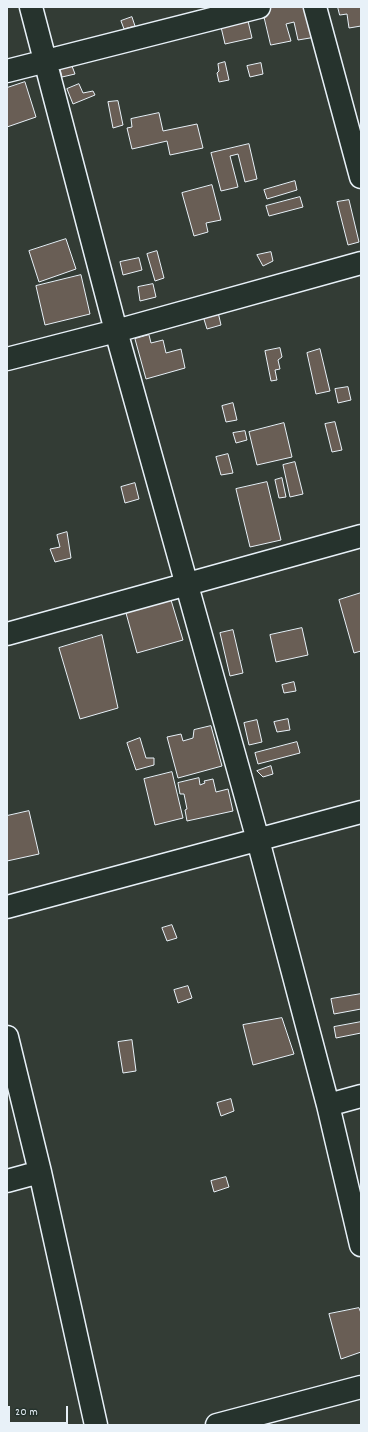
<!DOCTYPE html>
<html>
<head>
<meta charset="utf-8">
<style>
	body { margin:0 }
	#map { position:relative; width:368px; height:1432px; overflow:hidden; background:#333c35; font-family:Dekko,sans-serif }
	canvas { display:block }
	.frame { position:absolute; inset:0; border:8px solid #e8f1f8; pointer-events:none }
	.scale { position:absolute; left:8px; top:1406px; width:60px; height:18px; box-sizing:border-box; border:2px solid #e8f1f8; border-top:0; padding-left:5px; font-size:12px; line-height:14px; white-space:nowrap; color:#e8f1f8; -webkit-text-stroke:3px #26332d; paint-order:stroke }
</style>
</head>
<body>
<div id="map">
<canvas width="368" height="1432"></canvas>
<div class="frame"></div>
<div class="scale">20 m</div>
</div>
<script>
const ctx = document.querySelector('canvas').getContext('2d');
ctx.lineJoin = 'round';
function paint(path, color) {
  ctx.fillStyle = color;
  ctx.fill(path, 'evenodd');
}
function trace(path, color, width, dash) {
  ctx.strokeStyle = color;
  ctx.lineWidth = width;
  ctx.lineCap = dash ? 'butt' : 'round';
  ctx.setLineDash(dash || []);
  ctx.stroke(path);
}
const building = new Path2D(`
	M262,7h47l7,30 -18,3 -4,-18 -8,2 5,17 -20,4z
	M338,7h23v19l-12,2 -2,-14 -7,1z
	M132,17l3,9 -11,3 -3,-8z
	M248,21l4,17 -27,6 -4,-17z
	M225,62l4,18 -10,2 -2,-9 2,-2 -1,-7z
	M261,63l2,11 -13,3 -3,-11z
	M72,66l3,8 -13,3 -2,-8z
	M25,82l11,35 -29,10v-39z
	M79,84l4,9 10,-2 2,4 -22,9 -6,-15z
	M118,101l5,24 -10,3 -5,-26z
	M159,113l4,18 34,-7 6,24 -33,7 -3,-14 -35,8 -5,-21 5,-1 -1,-8z
	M249,144l8,35 -12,3 -7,-28 -8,2 8,31 -17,4 -10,-38z
	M295,181l2,9 -30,9 -3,-9z
	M212,185l9,35 -15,3 2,9 -14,4 -12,-43z
	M300,197l3,10 -34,9 -3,-10z
	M349,200l10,42 -11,3 -11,-43z
	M66,239l10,30 -37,13 -10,-31z
	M157,251l7,27 -9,3 -8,-27z
	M271,252l2,9 -10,5 -6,-11z
	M139,258l3,12 -19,5 -3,-13z
	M81,275l9,39 -45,11 -9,-39z
	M153,284l3,13 -16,4 -2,-14z
	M218,312l3,13 -14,4 -4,-13z
	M149,335l2,8 12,-3 3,13 15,-4 4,19 -39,11 -11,-40z
	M280,348l2,9 -4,3 2,9 -5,1 2,10 -6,1 -6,-30z
	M320,349l10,42 -14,3 -9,-41z
	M348,387l3,13 -13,3 -3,-14z
	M233,403l4,17 -11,2 -4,-16z
	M335,422l7,28 -10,2 -7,-28z
	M284,423l8,34 -35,8 -8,-33z
	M245,431l2,9 -11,3 -3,-10z
	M228,454l5,19 -12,2 -5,-18z
	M295,462l8,32 -13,3 -7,-32z
	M282,478l4,19 -7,1 -4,-18z
	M267,482l14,58 -31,7 -14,-58z
	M135,483l4,16 -14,4 -4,-16z
	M67,532l4,26 -16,4 -5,-13 10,-2 -3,-12z
	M361,593v58l-7,2 -15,-53z
	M171,600l12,40 -46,13 -11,-40z
	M302,628l6,27 -32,7 -6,-27z
	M233,630l10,43 -13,3 -10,-43z
	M102,635l16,73 -38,11 -21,-71z
	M294,682l2,9 -12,2 -2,-8z
	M288,719l2,11 -13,2 -3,-10z
	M257,720l5,22 -13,3 -5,-22z
	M211,726l11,40 -44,12 -11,-41 14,-3 2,7 10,-3 1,-8z
	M140,738l6,20h8v7l-18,5 -9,-27z
	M297,742l3,11 -42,11 -3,-11z
	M271,766l2,8 -10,3 -6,-6z
	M172,772l11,46 -28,7 -11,-46z
	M199,778l1,7 5,-2 -1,-2 9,-2 3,13 12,-3 5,22 -46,10 -2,-11 2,-1 -3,-15h-4l-2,-11z
	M29,811l10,43 -32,7v-45z
	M172,925l5,13 -10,3 -5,-13z
	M188,986l4,12 -14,5 -4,-13z
	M361,994v15l-27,5 -3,-15z
	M282,1018l12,36 -41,11 -10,-40z
	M361,1022v11l-25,5 -2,-11z
	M132,1040l4,31 -13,2 -5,-31z
	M231,1099l3,12 -13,5 -4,-13z
	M226,1177l3,10 -15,5 -3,-11z
	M359,1308l2,5v39l-20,7 -12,-45z`);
paint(building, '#695e55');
trace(building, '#e8f1f8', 1);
const street = new Path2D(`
	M31,7l85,324 142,509 70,265 33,140
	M315,7l46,170
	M7,71l252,-64
	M7,359l109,-28 245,-68
	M7,634l354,-98
	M7,907l354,-95
	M7,1037l33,135 56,253
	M328,1105l33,-9
	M7,1181l33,-9
	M217,1425l144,-38`);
trace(street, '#e8f1f8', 25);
trace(street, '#26332d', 22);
</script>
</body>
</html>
